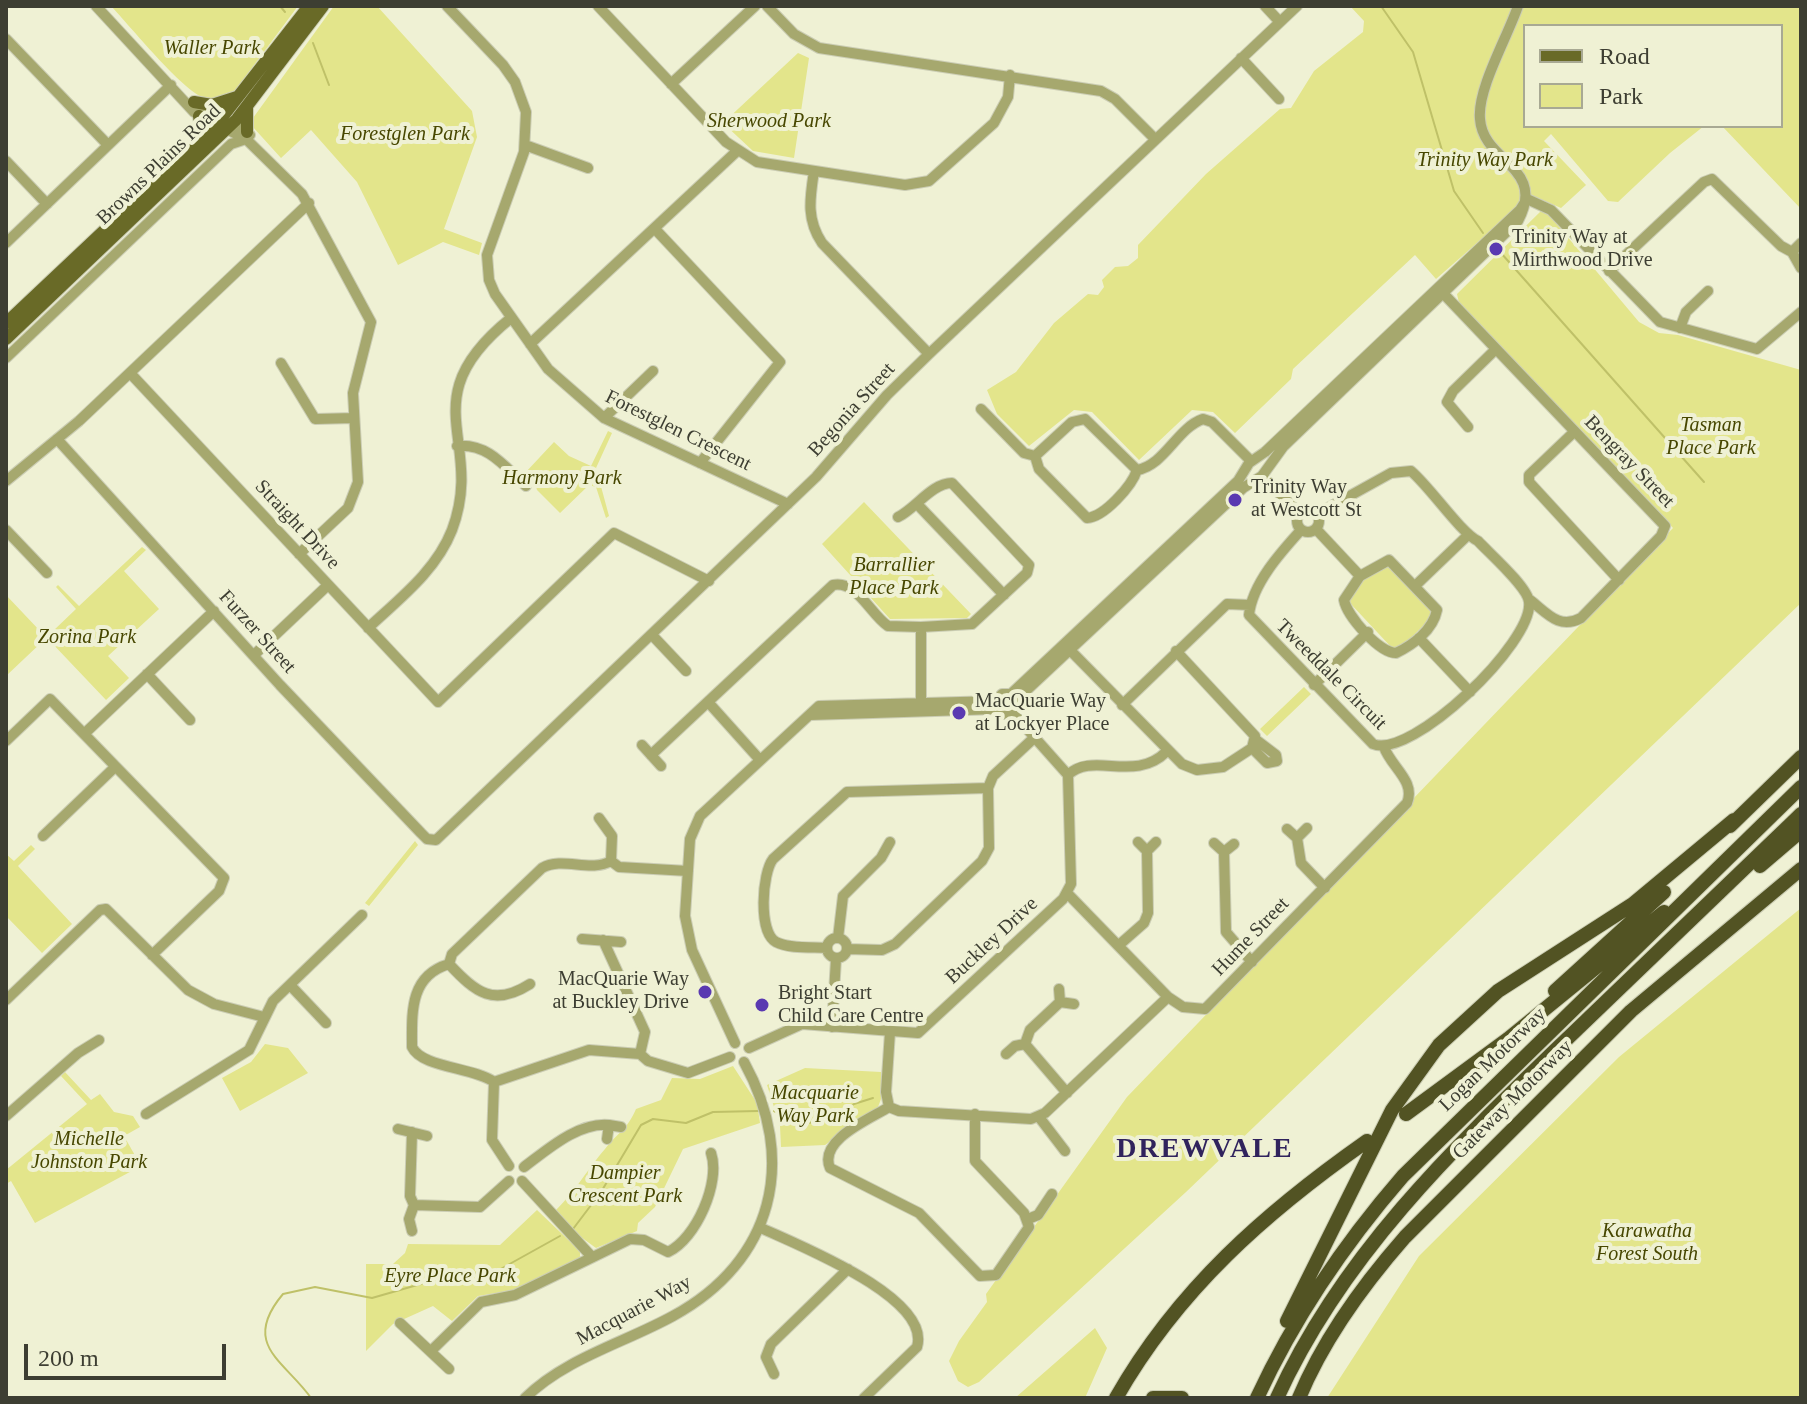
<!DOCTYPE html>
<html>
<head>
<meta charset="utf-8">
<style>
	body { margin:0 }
	#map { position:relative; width:1807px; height:1404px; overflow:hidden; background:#eff1d4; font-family:Georgia,serif }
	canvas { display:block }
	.frame { position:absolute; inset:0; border:8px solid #3d3e32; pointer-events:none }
	.legend { position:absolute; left:1523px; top:24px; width:260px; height:104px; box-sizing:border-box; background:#eff1d4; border:2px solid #a8a993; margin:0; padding:10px 14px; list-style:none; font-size:24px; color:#3d3e32 }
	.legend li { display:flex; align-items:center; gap:16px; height:40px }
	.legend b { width:40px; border:2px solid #a8a993 }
	.scale { position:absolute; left:24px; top:1344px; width:202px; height:36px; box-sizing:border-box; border:4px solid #3d3e32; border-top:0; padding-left:10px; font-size:24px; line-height:28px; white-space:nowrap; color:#3d3e32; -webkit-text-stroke:6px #eff1d4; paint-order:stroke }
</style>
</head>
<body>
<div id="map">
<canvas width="1807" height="1404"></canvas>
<div class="frame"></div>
<ul class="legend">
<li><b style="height:10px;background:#696a27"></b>Road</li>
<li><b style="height:22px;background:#e3e58b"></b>Park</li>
</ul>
<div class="scale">200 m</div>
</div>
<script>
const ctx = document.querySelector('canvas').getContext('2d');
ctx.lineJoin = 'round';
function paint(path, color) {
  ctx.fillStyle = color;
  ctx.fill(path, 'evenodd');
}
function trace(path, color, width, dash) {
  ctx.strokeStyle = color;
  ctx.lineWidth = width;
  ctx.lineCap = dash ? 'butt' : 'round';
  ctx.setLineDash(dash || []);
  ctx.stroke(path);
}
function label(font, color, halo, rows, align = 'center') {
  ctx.font = font + ' Georgia,serif';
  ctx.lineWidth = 8;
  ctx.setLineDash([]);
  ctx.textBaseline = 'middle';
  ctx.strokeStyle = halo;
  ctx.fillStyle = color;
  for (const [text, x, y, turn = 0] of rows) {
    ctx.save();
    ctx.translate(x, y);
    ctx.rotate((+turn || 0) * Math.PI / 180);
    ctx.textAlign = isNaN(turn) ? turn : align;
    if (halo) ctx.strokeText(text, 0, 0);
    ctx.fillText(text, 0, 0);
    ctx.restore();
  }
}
paint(new Path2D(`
	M111,6h187l-61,82c-9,9 -19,15 -33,10 -22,-8 -74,-72 -93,-92z
	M334,6h43l95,105 5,26 -33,92 38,14 -3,12 -36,-13 -45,23 -41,-83 -46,-52 -30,28 -29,-32 1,-8z
	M1350,6h451v203l-79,-83h59v-100h-256v100h179l-34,27 -52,49 -10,-1 -57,-67 -7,7 42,44 -25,23 -34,-15 -18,22 -73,64 -21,-24 -122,114 -2,10 -56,54 -22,-21 -21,-2 -53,50 -47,-48 -18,-2 -45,36 -32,-32 -10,-24 29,-18 38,-49 34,-29 10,1 6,-8 -2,-7 13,-13 13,-1 10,-8v-13l68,-71 74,-65 11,-1 23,-37 49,-39 1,-11z
	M798,53l11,5 -15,100 -41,-7 -30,-28z
	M1541,211l9,5 89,106 20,11 19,2 123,35v233l-615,589 -207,190 -11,5 -10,-6 -9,-20 10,-20 28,-39 -1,-8 141,-197 546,-569 -214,-225 -2,-9z
	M608,431l4,2 -16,35 13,48 -3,2 -10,-31 -7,-2 -29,28 -23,-23 -3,-12 -9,-5 29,-31 15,14 22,10z
	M864,502l107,112 -4,4 -77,1 -68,-75z
	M142,547l4,3 -22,21 35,38 -51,47 21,22 -23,22 -57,-60 -6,1 -37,35v-81l35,37 12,-1 23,-22 -20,-22 2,-2 21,21z
	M1388,565l44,42 1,9 -31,31 -10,1 -43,-46 11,-20z
	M1304,687l7,7 -44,42 -7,-7z
	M415,841l3,4 -49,61 -4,-3z
	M31,845l4,4 -17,17 54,58 -30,29 -36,-37v-62l8,7z
	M1801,908v490h-474l92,-142 200,-199z
	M265,1044l23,4 20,25 -68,38 -18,-33 29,-16z
	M733,1066l24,37 3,20 -77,26 -28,58 -17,16 -1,8 -41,17 -22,-16 -18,-22c22,-22 30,-39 49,-61 13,-17 22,-19 31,-40l25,-9 11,-22 28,1z
	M805,1068l76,4v27l-3,8 -53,38 -44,2 -1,-21 -13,-41z
	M65,1072l26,28 9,-6 14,18 19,4 7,11 -16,9 17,30 -106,57 -24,-42 -5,3v-14l81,-66 -26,-28z
	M537,1210l43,41v7l-66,32 -36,6 -26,25 -19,-15 -40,18 -27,27v-87h27l12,-11 3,-9 92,1z
	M1095,1328l12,20 -22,50h-70z`), '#e3e58b');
trace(new Path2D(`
	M280,6l5,6
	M1381,6l32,46 41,139 29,42
	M313,43l16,42
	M1501,253l203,229
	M774,1111c12,6 29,16 44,10 8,-3 9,-6 18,-5l18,-12 19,-6
	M573,1229l28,-37 40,-67 12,-6 33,4 27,-11 45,-1
	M311,1398c-26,-37 -71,-53 -28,-104l32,-7 57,11 80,-23 45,-4 63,-35`), '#bfc168', 2);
const minor = new Path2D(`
	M96,6l98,106 52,27 56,55 69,128 -18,71 5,89 -10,26 -49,46
	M447,6l56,59 12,17 11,30 -2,40 -37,103 2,25 6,14 53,75 56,49 184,86
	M598,6l128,136 31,20 148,23 24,-4 65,-58 14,-26 2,-22
	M767,6l27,28 25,14 282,43 14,8 39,39
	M1265,6l13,14
	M6,39l102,106
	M1241,58l38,41
	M671,84l84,-78
	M196,103l54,32
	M525,145l63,23
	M6,161l41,43
	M814,171c-4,27 -8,48 8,72l107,111
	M1527,199l24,11 109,112 97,27 44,-37
	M655,229l125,133 -80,101
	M6,243l165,-158
	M1792,252l9,-9
	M1609,271l95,-89 8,-3 69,67 11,6 9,16
	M1439,289l226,237 -4,10 -80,82c-22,12 -34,-5 -51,-18
	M1680,328l6,-16 22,-21
	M530,344l206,-192
	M6,358l225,-214 15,-5
	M281,363l34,56 39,-1
	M130,373l308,329 176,-169 95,48
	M981,409l43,44 11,3 37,-34 13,-3 52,51
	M604,418l49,-47
	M1468,427l-21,-25 6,-11 43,-42
	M1574,432l-45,43v7l90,98
	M57,439l223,246 141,148 6,6 9,1 380,-363 71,-82 42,-41 368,-348
	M457,446c31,-3 48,21 69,40
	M1035,456l4,13 48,49c17,-1 45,-32 50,-48
	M1137,470c28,-5 40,-42 66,-51l9,3 39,39
	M1262,476l21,-29 235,-226c29,-55 -35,-58 -38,-102 -3,-30 28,-83 38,-113
	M1262,476l38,38
	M6,481l73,-60 230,-218
	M918,505l86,90
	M1297 521a11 11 0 1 1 22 0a11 11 0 1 1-22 0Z
	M898,517c18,-9 34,-34 54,-34l77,82 -2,8 -55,51 -51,3v83
	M1316,529l44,47
	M6,530l41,43
	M1301,530c-20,22 -49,54 -52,85l124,129c38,16 161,-102 156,-142 -1,-15 -40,-49 -51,-61 -18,-9 -47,-53 -67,-70l-20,2 -74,41
	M1389,560l48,50c-4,20 -24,35 -41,43 -17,0 -49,-37 -52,-53l16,-24z
	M1416,585l51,-49
	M368,628c31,-29 68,-57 84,-98 34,-90 -43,-130 59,-212
	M652,635l34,36
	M1419,638l51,54
	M1065,645l117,119 15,6 26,-3 29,-19 3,-12 -79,-85
	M255,654l73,-69
	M147,674l43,46
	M1314,685l54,-53
	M996,701l6,-7h9l227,-213 11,-18 16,-11 255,-242 7,-11
	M708,702l52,58
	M1122,705l105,-101 23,1
	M1012,712l4,-12 227,-212 19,-12
	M810,715l187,-6 7,5 8,-2
	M84,734l130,-123
	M6,741l44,-42 174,179 -5,13 -67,64
	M642,745l19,21
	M1252,748l15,15 10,-2 -1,-6 -21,-16
	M651,755l182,-170c24,-5 37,29 55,41l33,1
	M1068,775c24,-24 67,8 98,-23
	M988,788l5,-12 41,-38
	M599,818l13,18 -1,25
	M1287,829l10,9 10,-10
	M43,836l72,-69
	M1297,838l4,25 24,25
	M1138,842l9,9 9,-9
	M1214,843l10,9 10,-8
	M1224,852l2,80 26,30
	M688,871l-69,-4 -8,-6c-21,12 -48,-5 -69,7l-90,86 -3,10c-40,12 -37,49 -37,83 10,21 61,20 82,35l95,-32 51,4 8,7 40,12 42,-16
	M1068,894l100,103 15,10 22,2 202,-206c9,-22 -16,-36 -23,-56
	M827 948a10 10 0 1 1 20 0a10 10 0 1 1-20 0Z
	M838,938l5,-42 38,-38 9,-16
	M582,939l39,3
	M603,940l42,92 -5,22
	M1119,945l25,-22 4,-10 -1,-62
	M827,948c-14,-1 -38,1 -51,-6 -18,-10 -14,-69 -3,-83l74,-67 141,-4 1,60 -7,13 -87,83 -13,6 -35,-1
	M449,964c27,29 45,43 81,20
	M290,985l36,38
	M1059,989l1,13 14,2
	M6,1000l94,-90 6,-1 82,81 26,14 50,13
	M1060,1002l-30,28 -5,14 42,49
	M832,1027l4,-68
	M890,1032l-4,60 3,15 10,4 132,8 14,-6 123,-116
	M735,1043l-43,-93 -7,-34 5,-77 10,-23 119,-110 177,-5
	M749,1048l53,-24 116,9 145,-134 8,-15 -3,-109 -56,-63
	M1006,1054l9,-8 10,-2
	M494,1082l-2,58 17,26
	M889,1107c-19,12 -71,33 -59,61l89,45 61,63 16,-1 33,-48 -5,-14 -49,-52v-47
	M146,1114l103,-64 24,-49 89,-86
	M6,1116l72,-63 21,-13
	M1039,1117l26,34
	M398,1129l29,7
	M412,1132l-2,64 4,9 66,2 29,-26
	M607,1139l2,-14 12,2
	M524,1167c23,-17 54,-45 85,-42
	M522,1181l70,76
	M1028,1219l10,-4 14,-21
	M759,1227c36,17 173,70 158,120l-53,51
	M412,1231l-3,-12 5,-14
	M400,1323l49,46
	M432,1350l49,-48 34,-7 115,-56 14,1 24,12c28,-13 53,-70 43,-99
	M774,1374l-8,-17 5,-13 77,-75
	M525,1398c41,-40 99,-55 148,-82 101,-55 125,-156 71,-254`);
const major = new Path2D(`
	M194,102l18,3 25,-8
	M247,108v24
	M194,142l7,-13 -2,-13
	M6,323l210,-198 93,-119
	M6,339l231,-220 86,-113`);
const highway = new Path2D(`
	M1730,826l71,-69
	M1760,866l41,-35
	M1555,991l109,-99
	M1406,1114l102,-75 156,-127
	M1287,1321l105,-211 47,-65 59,-54 135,-87 101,-84
	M1116,1398c62,-109 150,-186 251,-257
	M1153,1398h29
	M1257,1398c38,-82 87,-154 146,-222l398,-389
	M1277,1398c66,-145 179,-252 292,-361 77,-74 155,-148 232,-223
	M1299,1398c25,-60 63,-112 106,-161l226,-226 170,-142`);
trace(minor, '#cbcdb4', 12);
trace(major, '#cbcdb4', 14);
trace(highway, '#cbcdb4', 16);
trace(minor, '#a6a86e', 10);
trace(major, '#696a27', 12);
trace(highway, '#525323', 14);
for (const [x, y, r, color] of [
	[1496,249,8,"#5a39b1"],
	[1235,500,8,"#5a39b1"],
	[959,713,8,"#5a39b1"],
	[705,992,8,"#5a39b1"],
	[762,1005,8,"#5a39b1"]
]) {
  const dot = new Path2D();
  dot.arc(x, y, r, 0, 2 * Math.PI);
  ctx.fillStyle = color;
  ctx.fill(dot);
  trace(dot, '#eff1d4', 3);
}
label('italic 20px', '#474700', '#eff1d4', [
	["Waller Park",212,49],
	["Sherwood Park",769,122],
	["Forestglen Park",405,135],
	["Trinity Way Park",1485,161],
	["Tasman",1711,426],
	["Place Park",1711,449],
	["Harmony Park",562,479],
	["Barrallier",894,566],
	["Place Park",894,589],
	["Zorina Park",87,638],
	["Macquarie",815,1094],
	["Way Park",815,1117],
	["Michelle",89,1140],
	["Johnston Park",89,1163],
	["Dampier",625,1174],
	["Crescent Park",625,1197],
	["Karawatha",1647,1232],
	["Forest South",1647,1255],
	["Eyre Place Park",450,1277]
]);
label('20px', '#3d3e32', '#eff1d4', [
	["Browns Plains Road",159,165,-44],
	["Begonia Street",852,410,-48],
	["Forestglen Crescent",678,431,26],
	["Bengray Street",1629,462,46],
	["Straight Drive",297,525,47],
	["Furzer Street",257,632,48],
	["Tweeddale Circuit",1331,675,45],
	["Hume Street",1251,937,-46],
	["Buckley Drive",992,941,-43],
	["Logan Motorway",1493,1060,-44],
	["Gateway Motorway",1513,1100,-45],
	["Macquarie Way",634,1311,-28]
]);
label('20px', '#3d3e32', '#eff1d4', [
	["Trinity Way at",1512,238],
	["Mirthwood Drive",1512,261],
	["Trinity Way",1251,488],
	["at Westcott St",1251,511],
	["MacQuarie Way",975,702],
	["at Lockyer Place",975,725],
	["MacQuarie Way",689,980,"right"],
	["at Buckley Drive",689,1003,"right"],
	["Bright Start",778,994],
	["Child Care Centre",778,1017]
], 'left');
ctx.letterSpacing = '2px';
label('bold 28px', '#30235d', '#eff1d4', [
	["DREWVALE",1205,1150]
]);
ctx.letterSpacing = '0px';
</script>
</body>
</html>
